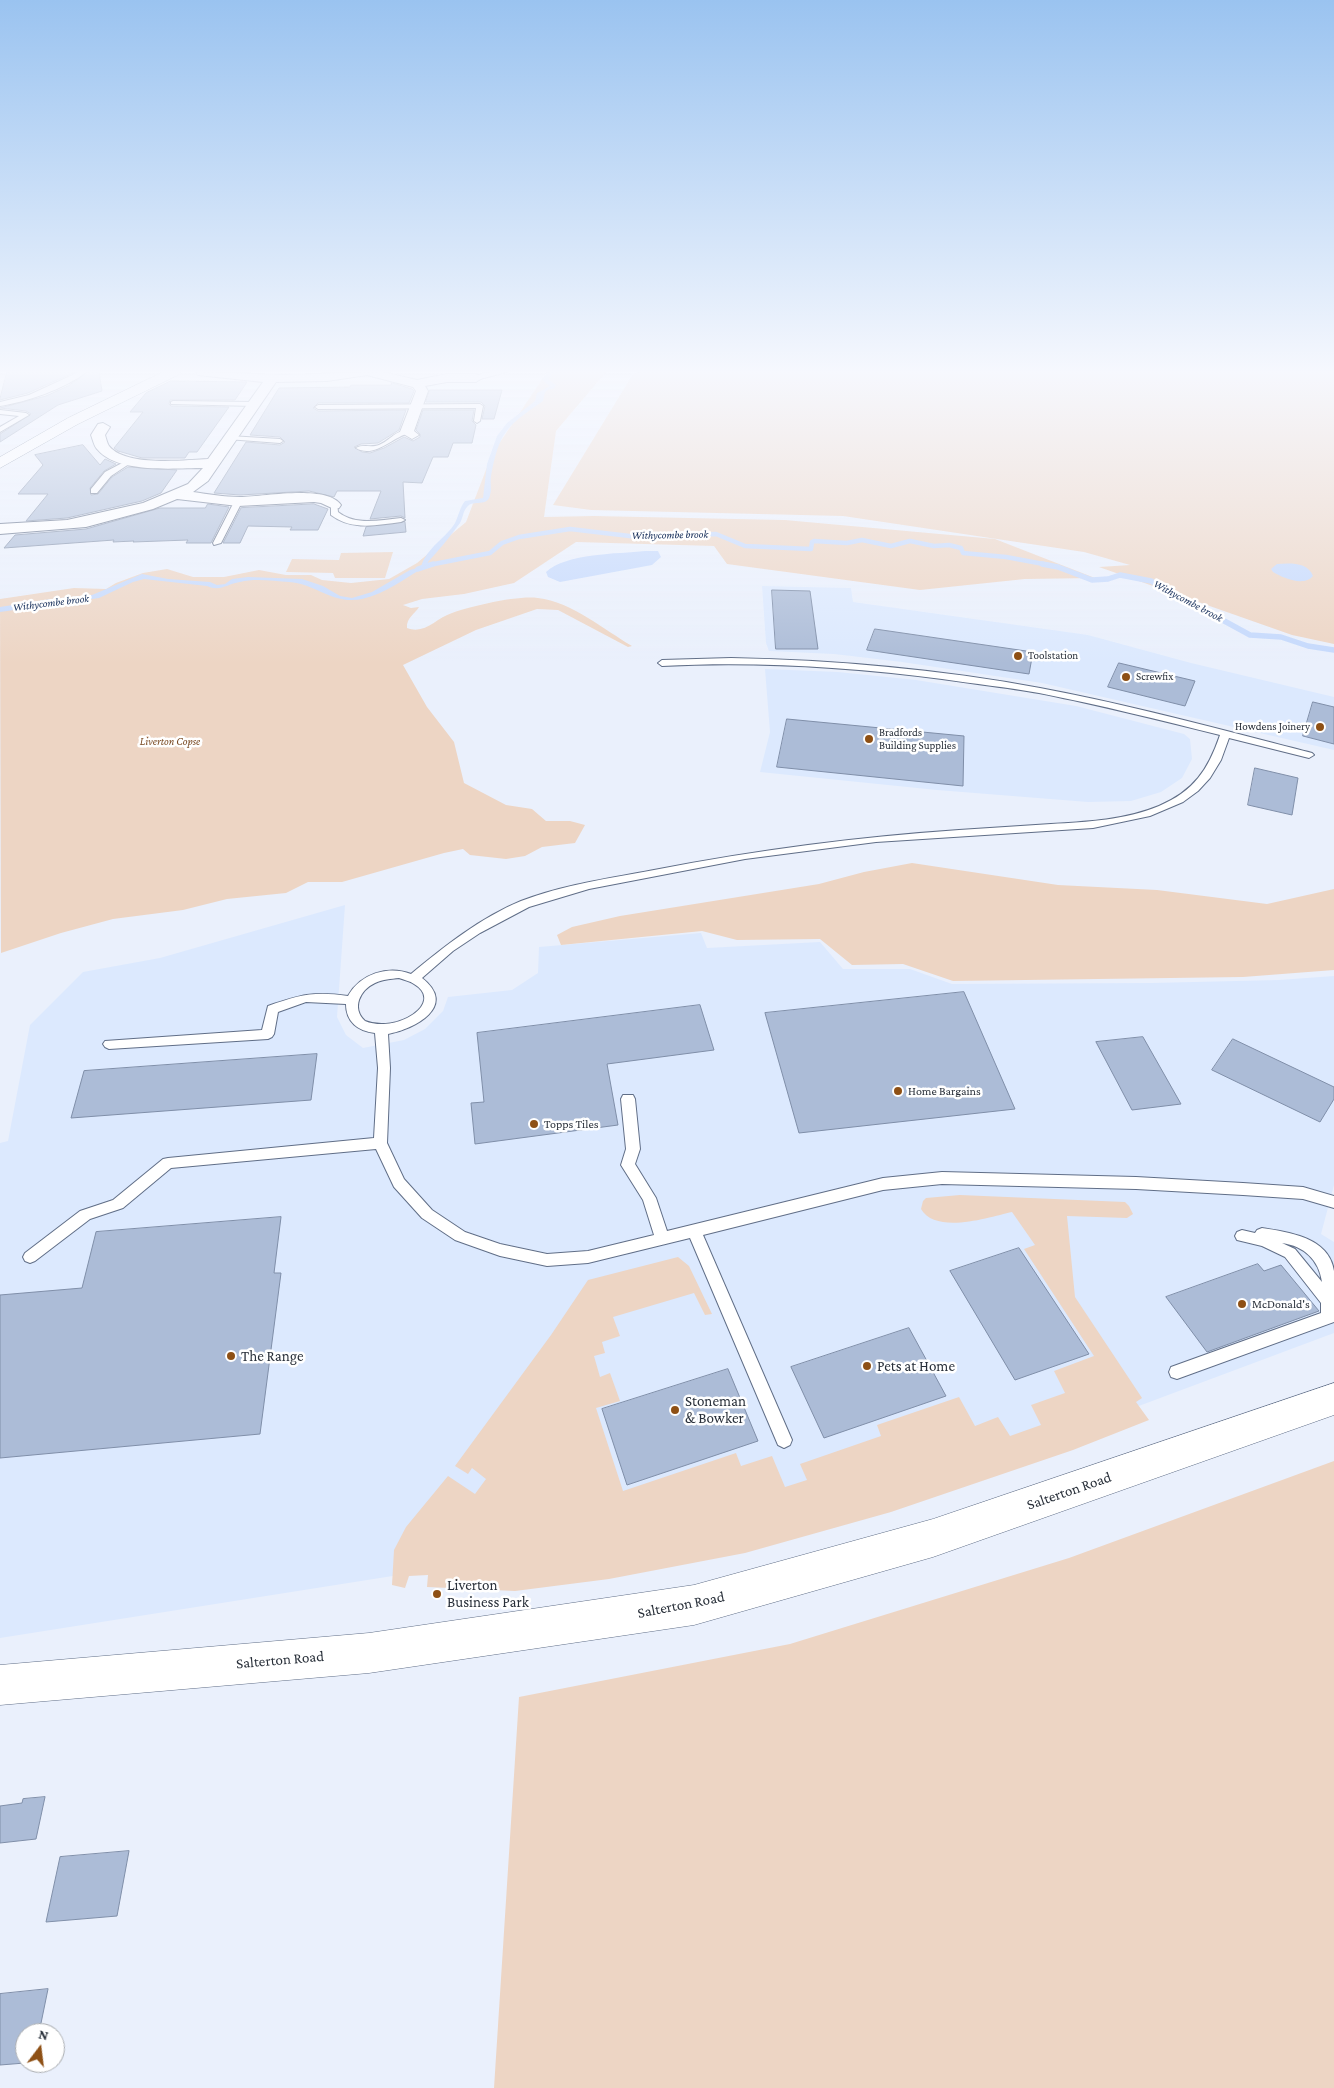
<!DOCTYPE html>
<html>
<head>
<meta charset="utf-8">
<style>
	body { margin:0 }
	#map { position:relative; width:1334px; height:2088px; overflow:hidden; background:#eaf0fc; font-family:"Crimson Pro",serif }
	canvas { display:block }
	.north { position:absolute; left:15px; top:2023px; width:50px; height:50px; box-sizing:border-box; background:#fff; border:1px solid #a9acb0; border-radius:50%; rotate:15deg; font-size:14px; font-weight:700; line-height:20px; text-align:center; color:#282f39 }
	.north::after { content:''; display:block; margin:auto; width:18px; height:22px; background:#8e5015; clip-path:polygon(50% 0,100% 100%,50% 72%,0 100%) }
</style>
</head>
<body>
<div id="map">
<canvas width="1334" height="2088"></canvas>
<div class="north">N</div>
</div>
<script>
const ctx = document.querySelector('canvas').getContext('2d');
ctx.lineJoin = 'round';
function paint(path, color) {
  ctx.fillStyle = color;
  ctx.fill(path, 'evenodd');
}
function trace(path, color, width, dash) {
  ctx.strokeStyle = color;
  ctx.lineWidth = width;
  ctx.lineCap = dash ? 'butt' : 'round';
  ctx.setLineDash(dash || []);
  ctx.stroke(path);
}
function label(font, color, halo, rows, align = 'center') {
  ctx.font = font + ' "Crimson Pro",serif';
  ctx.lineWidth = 5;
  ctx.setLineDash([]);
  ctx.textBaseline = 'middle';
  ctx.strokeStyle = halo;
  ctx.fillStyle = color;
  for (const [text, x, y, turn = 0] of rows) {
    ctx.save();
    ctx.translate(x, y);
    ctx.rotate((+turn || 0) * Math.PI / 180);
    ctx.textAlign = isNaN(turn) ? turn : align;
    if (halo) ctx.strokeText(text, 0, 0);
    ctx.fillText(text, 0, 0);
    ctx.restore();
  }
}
paint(new Path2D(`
	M762,586l89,2 2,14 235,33 103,28 143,34v53l-292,-67 -140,-21 -68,-8 -65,-3 -3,-8z
	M765,669l73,3 78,8 160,26 108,28 6,5 2,20 -10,19 -21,14 -30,9 -43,1 -151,-12 -177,-18 10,-40z
	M345,905l-8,112 9,18 17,13 41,-8 21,-11 18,-18 5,-14 64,-7 26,-17 1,-26 162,-14 6,15 113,-6 23,27h67l42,15 200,-1 127,-3 55,-4v209l-13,49 13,8v91l-230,86 -686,153 -418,66v-495l8,-2 22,-116 53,-53 77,-14z`), '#dce9fe');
paint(new Path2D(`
	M547,372h59l-50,59 -12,86 50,-1 191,4 210,19 100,39 -70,1 -105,11 -193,-26 -13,-18 -138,-4 -62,41 -50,11 -42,5 -19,6 8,3 8,-1c-4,7 -13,11 -12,21 18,7 29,-10 45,-15 19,-7 66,-18 86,-15 34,4 65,31 94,48l-4,1 -70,-37 -21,-1 -61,21 -73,35 24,42 27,35 10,41 42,22 26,4 14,12h24l15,4 -10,18 -33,4 -17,9 -19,3 -36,-4 -7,-6 -19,4 -102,29h-34l-22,11 -59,6 -44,11 -70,9 -52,14 -60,20 -1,-354 74,-11 32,1 10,-6 27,-10 24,-4 26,8h31l35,-7 27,5h25l11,5 29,3 38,-4 28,-16 49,-41 26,-68z
	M640,372h694v272l-42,-9 -193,-68 31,-2 -46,-13 -241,-36 -252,-6 -38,-5 80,-131z
	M393,552l-8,26h-50l-2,-5 -47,-1 6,-13 47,1 2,-7z
	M912,863l146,22 99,5 110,14 67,-15v81l-91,7 -290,4 -50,-17 -51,1 -32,-26 -83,1 -35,-9 -141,14 -4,-10 15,-8 48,-11 199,-32 45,-12z
	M960,1195l165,7 4,4 4,8 -6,4 -60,-2 8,81 67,101 -6,4 13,18 -76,30 -182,62 -146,41 -136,26 -94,12 -88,-4 1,-12 -19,1 -4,12 -13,-3 2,-35 12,-23 42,-51 27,18 11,-15 -14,-11 -4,6 -13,-8 96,-131 37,-55 90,-23 11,9 23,48 -7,1 -11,-22 -81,24 7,19 -18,6 3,11 -11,3 6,21 10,-4 10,28 -24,7 27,83 113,-38 5,13 31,-10 13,31 22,-7 -7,-16 81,-28 -4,-11 82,-28 16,29 23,-9 12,19 31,-11 -10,-20 34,-12 -11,-22 40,-15 -70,-107 11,-4 -23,-33c-22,5 -76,23 -91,-3l2,-8 3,-3z
	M1334,1461v627h-840l25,-391 271,-53 279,-86z`), '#edd5c4');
paint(new Path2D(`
	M549,382l8,3c-12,7 -11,3 -14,16 -36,25 -44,31 -52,75 -1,7 1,14 -1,19 -2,12 -17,5 -22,11 -5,4 -5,12 -8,17 -10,14 -21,27 -32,39l-1,4c-21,11 -41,28 -65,33 -30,6 -45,-15 -73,-17 -15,-1 -34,-4 -49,0 -13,2 -20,10 -33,4l-63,-7 -11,3 -34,16 -99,14v-5l51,-8 41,-4 50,-21 26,5 42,3 7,3 8,-1 7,-5 16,-2 54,2 21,7 17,10 12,2 20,-6 38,-22 11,-3c5,-19 25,-29 34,-44 4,-8 5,-16 10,-22l18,-3 4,-34 10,-28 10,-13 28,-22 2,-8 13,-7z
	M645,551h13l3,6 -9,8 -92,17 -12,-5 -2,-5c20,-19 72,-18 99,-21z
	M1277,564c13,-1 31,-2 36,12 -9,11 -30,2 -40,-4l-2,-3z`), '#c5d9fc');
trace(new Path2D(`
	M551,372l-6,7 8,7 -2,1
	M429,565l61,-12 12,-10 17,-6 51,-8 68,8 78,-3 29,12 66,3 1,-7 2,-1 33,2 15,-3 29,6 19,-5 24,5 15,-1 12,3 2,5 43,4 43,8`), '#c5d9fc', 4.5);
trace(new Path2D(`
	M1042,564l16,3 34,13 16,-1 12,-4 31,6 99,54 31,2 27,9 26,4
	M418,569l15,-5`), '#c5d9fc', 5.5);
const building = new Path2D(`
	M7,372h68l-47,21 -28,7z
	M88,372h11l3,19 -44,14 -58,37v-8l31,-20 -5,-3 -26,-3 46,-12 22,-10z
	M171,381l76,1 -12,18h-65l-1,4 2,2 58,1 -32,45h-8l-4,6h-43l-24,-7 -4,-3 29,-36h-13l16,-19z
	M392,383l20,6 2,2 -5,12h-91l-5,5 5,3 88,-1 -7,20 -21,13 -17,1 -7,3 8,5 8,1 14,-5 20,-11 9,4 7,-4v-3l-4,-4 7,-20h51l-2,11 4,4 -4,18h-19l-5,14h-15l-11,26 -19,-1 2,36 -4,-2 -31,3 11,-28h-44l-3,6 -25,-6 -69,4 -26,-2 32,-51 34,3 5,-3 -5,-5 -30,-2 29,-47 71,-1 1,-2h40z
	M430,390h72l-8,29h-12l3,-13 -4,-4h-55z
	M83,445l17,20 5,-6 11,5 -12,7 -14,17 1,7 7,-1 14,-17 16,-10 49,3 -16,23 -19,8 -75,17 -41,3 22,-27h-30l25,-29 -8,-10z
	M208,504l21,3 -18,36h-25l2,-3 -55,2 1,-1 -21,1 1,-2 -110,8 11,-13 71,-6 74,-21h45z
	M314,504l14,5 -10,21h-28l2,-3 -44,-1 -8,17h-17l18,-35z
	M405,522l1,10 -43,4 3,-9z
	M772,590l38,1 8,58h-42z
	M875,629l158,23 -4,22 -162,-24z
	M1119,663l76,18 -10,25 -77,-19z
	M1313,702l21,5v37l-31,-8z
	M787,719l177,17 -1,50 -186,-19z
	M1255,768l43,10 -6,37 -44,-10z
	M964,992l51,117 -216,24 -34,-120z
	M700,1005l14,45 -107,14 11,61 -143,19 -4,-41 13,-1 -7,-69z
	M1143,1037l38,67 -49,6 -36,-68z
	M1233,1039l101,48v12l-14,23 -108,-52z
	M317,1054l-6,46 -240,18 13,-47z
	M281,1217l-7,56h7l-21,161 -260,24v-163l82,-7 14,-56z
	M1019,1248l70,106 -74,26 -65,-109z
	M1258,1264l6,7 17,-6 38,46 -112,41 -41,-55z
	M909,1328l37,68 -122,42 -33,-71z
	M728,1369l30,72 -131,44 -25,-76z
	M45,1797l-9,42 -36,4v-37l22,-3 1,-4z
	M129,1851l-12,65 -71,6 14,-65z
	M48,1989l-9,44h-14v30l-25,2v-71z`);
paint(building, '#acbcd7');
trace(building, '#808fa9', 1);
const service = new Path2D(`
	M79,372h7c-21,17 -60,30 -86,34v-4l29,-7z
	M493,372h14l-31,8 -3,-2 8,-4z
	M173,401l81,1 3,2 -3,2 -83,-2v-2z
	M480,404l3,2 -3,15 -3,2 -3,-2 2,-13 -158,1 -3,-2 3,-2z
	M0,410l26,3 3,2 -29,17v-5l19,-11 -19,-2z
	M407,430l2,1v2c-16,4 -35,26 -53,15 6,-4 16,0 23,-3 12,-5 14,-13 28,-15z
	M229,436l51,3 3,2 -3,2 -53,-4v-2z
	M126,461l6,1 -21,14 -14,17h-6v-4l14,-17z
	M235,500l7,2 -21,41 -7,2 -1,-2z
	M331,503h6l1,9c18,14 41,8 63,6l4,2 -4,2c-24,3 -49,9 -70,-7z
	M731,658c102,2 208,11 309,30 91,17 182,42 272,65l2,2 -5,3 -80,-20 -8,22 -11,18 -12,13 -15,11 -33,14 -57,12 -217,14 -131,17 -156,30 -60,18 -49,26 -27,18 -31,27c36,28 -7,51 -34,56l2,34 -3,75 17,36 28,31 33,22 35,12 47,10 41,-3 66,-16 -11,-35 -22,-35 5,-16 -5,-50 2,-4h10l2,4 5,50 -5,15 21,34 11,33 216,-53 59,-6 194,5 107,6 60,4 31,9v12l-31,-9 -60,-4 -107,-6 -194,-5 -59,6 -180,45 89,205 -2,5 -6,3 -6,-3 -88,-207 -102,25 -41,3 -47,-10 -45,-16 -33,-22 -28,-31 -18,-38 -205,19 -48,40 -33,11 -55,42 -5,2 -5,-2 -2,-4 2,-4 55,-42 33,-11 50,-41 5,-1 206,-20 4,-70 -3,-35c-17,-2 -29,-11 -29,-29l-40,-2 -28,10 -4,22 -2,3 -4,2 -159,10 -4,-2 -2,-3 2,-3 157,-11 6,-24c32,-11 45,-15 80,-10 12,-22 40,-31 63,-22 34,-28 69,-56 110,-73 41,-16 90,-23 133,-31 103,-20 201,-33 305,-40 31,-2 62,-4 92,-6 37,-2 74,-4 108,-18 35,-15 49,-36 61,-71 -60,-15 -120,-30 -181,-42 -32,-6 -65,-9 -97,-14 -93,-12 -186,-18 -280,-13l-4,-3 4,-3zM399,978c5,2 11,3 15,6 32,19 -18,50 -49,37 -14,-13 -5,-31 10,-38 8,-4 16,-4 24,-5z
	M1262,1228c26,4 67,9 72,43 0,16 0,34 0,51l-157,57 -6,-2 -2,-5 2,-5 150,-54v-10l-36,-46 -23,-11 -25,-6 -2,-4 2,-4 5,-2 13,3 2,-3zM1282,1243c22,3 37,17 40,39l-27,-33z`);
const minor = new Path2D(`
	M196,372l88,3 99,-3 34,8 30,-6h29l6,4 -6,4h-29l-22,4 3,5 -14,40 5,4 -7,4 -12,-7 16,-41 -3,-4 -46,-12 -40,6 -51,1 -68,99 -15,11c15,2 31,5 47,5 23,0 87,-13 101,8l-2,3 -5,1 -13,-6 -7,-1 -76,4 -61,-7 -24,10 -67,18 -86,7v-10l67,-4 76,-17 45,-19 15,-16c-29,0 -86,6 -106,-19 -3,-3 -4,-9 -6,-14l7,-11 5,-1 7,4 -5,8c1,3 2,8 4,11 17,21 75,14 99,13l55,-77 -65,-7z`);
const tertiary = new Path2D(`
	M163,372h17l-2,3 -100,49 -78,44v-11l68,-39z`);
const secondary = new Path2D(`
	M1334,1383v32l-401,142 -239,68 -325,48 -369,32v-40l369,-32 325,-48 239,-66z`);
trace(service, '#606e87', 2);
trace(minor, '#606e87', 2);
trace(tertiary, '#606e87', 1);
trace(secondary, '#606e87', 1);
paint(service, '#fff');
paint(minor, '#fff');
paint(tertiary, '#fff');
paint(secondary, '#fff');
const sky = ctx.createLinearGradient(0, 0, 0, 664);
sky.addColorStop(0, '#9ac3f0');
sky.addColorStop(0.56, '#f6f8fe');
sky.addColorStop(1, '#f6f8fe00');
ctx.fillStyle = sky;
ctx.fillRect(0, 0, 1334, 664);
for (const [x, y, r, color] of [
	[1018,656,5,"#8e5015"],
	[1126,677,5,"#8e5015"],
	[1320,727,5,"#8e5015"],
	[869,739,5,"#8e5015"],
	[898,1091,5,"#8e5015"],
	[534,1124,5,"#8e5015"],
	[1242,1304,5,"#8e5015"],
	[231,1356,5,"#8e5015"],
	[867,1366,5,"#8e5015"],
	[675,1410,5,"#8e5015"],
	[437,1594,5,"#8e5015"]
]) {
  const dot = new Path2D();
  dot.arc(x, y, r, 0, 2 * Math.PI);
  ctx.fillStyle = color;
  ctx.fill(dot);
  trace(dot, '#fff', 2);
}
label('italic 11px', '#172f5a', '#fff', [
	["Withycombe brook",670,535,-1],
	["Withycombe brook",1188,601,28],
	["Withycombe brook",51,603,-7]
]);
label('11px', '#282f39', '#fff', [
	["Toolstation",1028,656],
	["Screwfix",1136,677],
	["Howdens Joinery",1310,727,"right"],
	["Bradfords",879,733],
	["Building Supplies",879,746]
], 'left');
label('italic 11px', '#7a4b24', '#fff', [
	["Liverton Copse",170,742]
]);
label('12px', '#282f39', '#fff', [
	["Home Bargains",908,1091],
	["Topps Tiles",544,1124],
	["McDonald's",1252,1304]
], 'left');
label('15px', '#282f39', '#fff', [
	["The Range",241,1356],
	["Pets at Home",877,1366],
	["Stoneman",685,1401],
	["& Bowker",685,1418],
	["Liverton",447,1585],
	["Business Park",447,1602]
], 'left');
label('15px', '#282f39', '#fff', [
	["Salterton Road",1069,1491,-19],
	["Salterton Road",681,1605,-11],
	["Salterton Road",280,1660,-5]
]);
</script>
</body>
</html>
